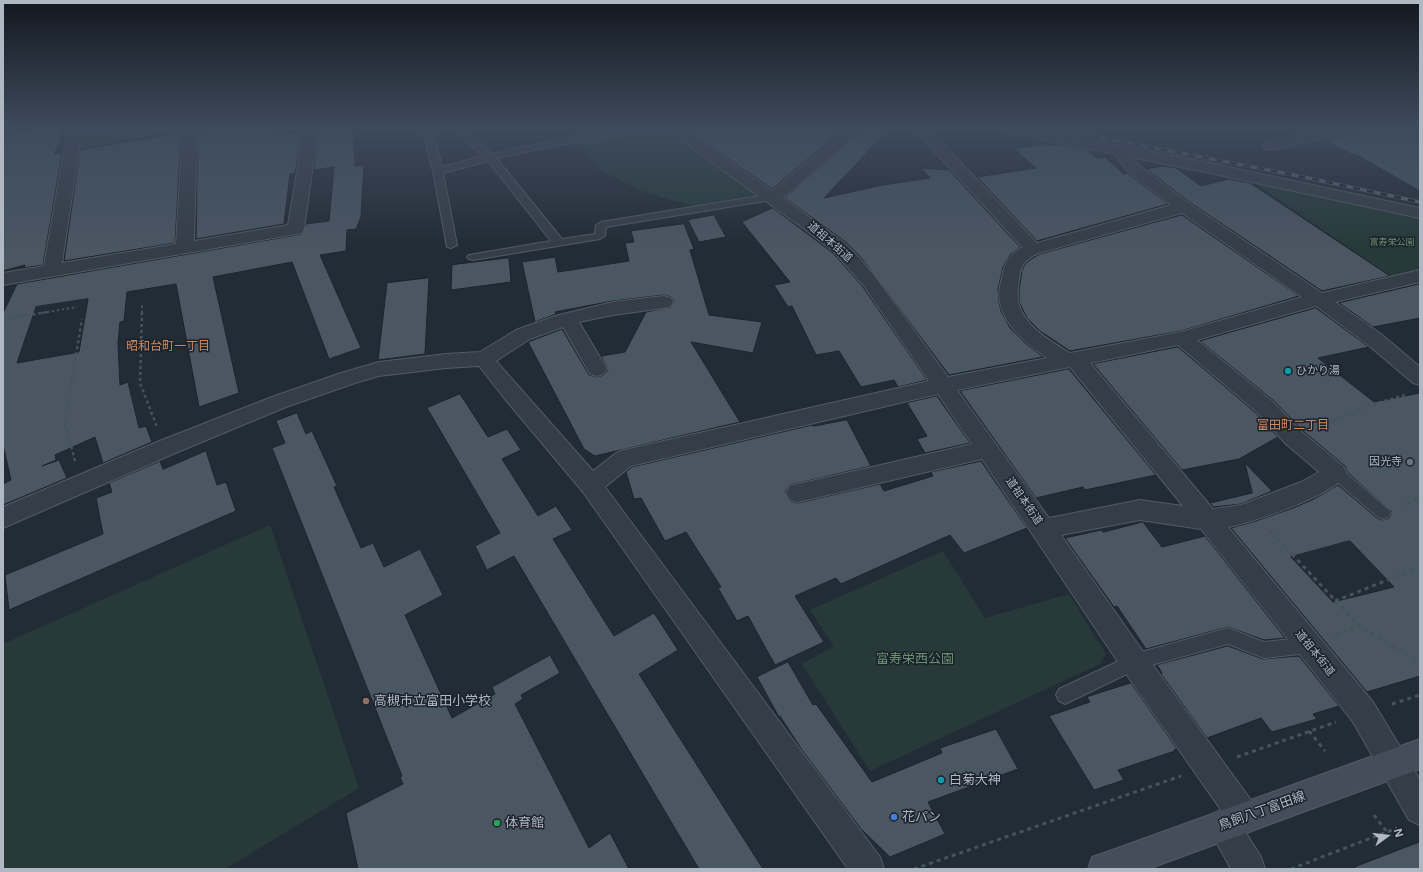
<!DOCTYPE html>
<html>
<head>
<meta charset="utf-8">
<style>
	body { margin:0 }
	#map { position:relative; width:1423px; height:872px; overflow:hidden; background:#222c36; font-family:Inter,sans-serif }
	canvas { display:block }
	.frame { position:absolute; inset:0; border:4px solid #b0b8c3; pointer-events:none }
	.north { position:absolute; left:1367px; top:816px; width:40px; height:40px; -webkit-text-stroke:3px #1b222b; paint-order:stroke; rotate:75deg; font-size:11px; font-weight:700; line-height:16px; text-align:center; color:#b0b8c3 }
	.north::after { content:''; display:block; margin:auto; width:14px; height:18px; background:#b0b8c3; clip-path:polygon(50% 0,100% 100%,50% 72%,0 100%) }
</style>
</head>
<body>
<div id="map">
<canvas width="1423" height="872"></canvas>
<div class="frame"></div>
<div class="north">N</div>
</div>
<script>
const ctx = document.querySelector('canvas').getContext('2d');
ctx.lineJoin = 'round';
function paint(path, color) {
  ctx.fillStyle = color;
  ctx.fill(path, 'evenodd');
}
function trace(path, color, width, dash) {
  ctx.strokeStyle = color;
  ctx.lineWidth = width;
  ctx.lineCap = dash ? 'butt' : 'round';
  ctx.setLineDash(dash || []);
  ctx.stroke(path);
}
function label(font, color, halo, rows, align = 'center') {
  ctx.font = font + ' Inter,"Noto Sans JP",sans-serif';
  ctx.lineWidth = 3;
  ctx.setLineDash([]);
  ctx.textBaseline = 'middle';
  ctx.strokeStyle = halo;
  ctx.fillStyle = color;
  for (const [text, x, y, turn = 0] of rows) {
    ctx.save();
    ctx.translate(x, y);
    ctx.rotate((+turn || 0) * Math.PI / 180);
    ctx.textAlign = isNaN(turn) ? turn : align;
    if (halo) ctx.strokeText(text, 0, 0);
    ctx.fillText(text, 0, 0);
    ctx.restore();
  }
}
paint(new Path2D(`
	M78,128h103v2l-106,20z
	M672,128l88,66 -64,12 -26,-6 -31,-10 -39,-20 -21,-28z
	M1253,182l167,37v51l-27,8z
	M270,525l89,263 -134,81h-222v-225z
	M943,551l42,67 84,-24 37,60 -6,10 -230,107 -68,-107 32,-18 -24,-36z`), '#273a39');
const building = new Path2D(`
	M50,128l-1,2 15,-2 -5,10h3l-8,16 8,-1 -19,112 -19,3 1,-3 -22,6v-137z
	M214,128h65v7l21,-3v17l-5,24 -5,1 -6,50 -88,15 2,-108z
	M331,128h22l2,38 9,-1 -3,52 -5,12 -9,1 -1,21 -26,4 41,93 -32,11 -37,-97 -79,15 26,116 -40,14 -23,-123 -49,8 -3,29 -4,1 -2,21 2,42 8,-3 11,46 7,-2 6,16 -49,21 -8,-26 -40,18 1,5 -14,6 17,-6 8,18 -64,27v-21l8,-4 -8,-35v-132l14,-29 285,-50 4,-10 23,-3 5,-54 -20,3 2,-21v-19zM88,299l-9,53 -62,11 19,-56z
	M691,128h154l-73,61 -65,-45z
	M865,128h25l-66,70 59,-13 47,-7 -9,-10 28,2 71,77 -10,8 -7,12 -5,22 1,13 2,9 9,17 14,14 19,15 -94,18 -86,-115 -16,-17 -62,-45z
	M1360,128h60v63l-65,-37 -2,1 -29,-15 33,-8z
	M181,133l-6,110 -111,18 16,-111z
	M1046,144l1,2 10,-2 30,6 10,8 8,-1 19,17 3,-1 41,31 -131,37 -60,-64 59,-9 -22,-19z
	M1165,166l11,2 25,18 28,-7 21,4 140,93 -68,15 -131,-88 -45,-34z
	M773,208l60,45 30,34 64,93 -29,7 -4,-7 -33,7 -22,-36 -23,4 -24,-49 -4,1 -14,-22 16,-3 -48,-60z
	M714,215l12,22 -27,5 -11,-22z
	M1182,215l117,81 -118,35 -111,20 -30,-20 -13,-13 -8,-16v-11l3,-21 3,-6 6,-5 9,-5z
	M684,224l10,25 -4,1 19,65 53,7 -9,31 -62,-11 49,80 -145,34 -11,-7 -56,-107 34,-13 27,46 8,2 7,-2 4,-5 -7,-14 24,-4 21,-40 25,-5 3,-6 -3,-4 -7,-2 -51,6 -58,11 1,2 -21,8 -13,-60 33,-5 3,15 71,-11 -4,-18 9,-1 -3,-11z
	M509,258l2,24 -60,8 1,-25z
	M429,278l-4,76 -47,6 9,-77z
	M1420,284v34l-47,9 -34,-24z
	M1316,308l53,39 -51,11 56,44 46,-9v283l-53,16 -136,-164 25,-7 37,-13 19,-8 26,-15 39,33 5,2 7,-2 3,-6 -44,-39 -3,-7 -42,-35 -29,-30 -74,-60zM1350,541l44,46 -61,15 -42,-45z
	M1178,347l78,66 22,24 -39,22 -57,11 -89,-106z
	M1069,369l87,106 -71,15 -2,-3 -47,11 -76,-107z
	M460,394l28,43 19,-8 14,21 -19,9 36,57 18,-10 16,24 -19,9 61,97 40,-23 24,37 -39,24 124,195h-64l-185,-313 -27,14 -12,-24 25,-13 -73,-125z
	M937,396l33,47 -45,10 -8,-14 10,-3 -20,-33z
	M297,413l9,21 6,-3 25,55 -3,1 27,61 12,-5 11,24 36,-18 23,46 -38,20 47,103 43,-24 -3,-7 58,-32 10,18 -39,22 2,4 -8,5 74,144 21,-15 19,36h-271l-12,-56 57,-29 -3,-7 2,-1 -130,-328 13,-5 -9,-22z
	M847,420l24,46 -81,19 -5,7 5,9 8,2 82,-19 4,7 49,-15 -2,-4 50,-11 46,67 -63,25 -14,-18 -109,49 -5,-6 -41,18 29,46 -49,23 -27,-49 -11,5 -19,-33 3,-1 -35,-55 -21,9 -24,-43 -7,1 -8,-27 6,-5 180,-42 1,1z
	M206,451l11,34 9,-3 10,29 -227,99 -4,-35 98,-41 -7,-36 16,-6 -3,-9 51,-22 3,8z
	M1245,463l27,28 -31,13 -27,3 -4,-4 42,-10z
	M1143,522l19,25 43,-11 80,102 -21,2 -36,-13 -82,22 -29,-43 -3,1 -49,-69 36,-8 2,2z
	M1228,646l35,13 36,-3 40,50 -26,8 4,5 -45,13 -11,-14 -54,20 -46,-64 1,-1 -5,-8z
	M788,662l25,43 3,-1 56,78 70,-29 -2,-5 56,-19 22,40 -90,33 17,32 -55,23 -29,-28 -59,-79 -22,-34 -1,1 -22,-40z
	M1131,683l46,66 -3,1 1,1 -57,19 6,10 -30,10 -45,-74 41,-14 -3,-5z
	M1420,842v27h-65v-2z`);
paint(building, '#4a5662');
trace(building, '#1d242d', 1);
const service = new Path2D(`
	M422,128h10l10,39 41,-11 -22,-20 -2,-2 5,-3 3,1 25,22c56,-13 112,-26 169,-26l-4,3 -100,14 -61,13 66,81 33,-5 1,-9 5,-3 170,-28 5,3 -5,3 -165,27 -1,9 -5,3 -127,21 -4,-1 -2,-2 2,-2 82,-14 -63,-80 -45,12 14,72 -6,3 -4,-1 -14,-76z
	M1336,467l5,2 47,40 3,4 -3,4 -5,2 -5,-2 -47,-40 -2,-4 2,-4z
	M1228,628l36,14 45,-5 6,2 3,6 -3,6 -6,2 -45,5 -36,-14 -91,25 -72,35 -6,-3 -3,-6 3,-6 75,-35z`);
const minor = new Path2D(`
	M68,128h14l-20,135 114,-19 7,-116h14l-3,113 94,-16 13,-76v-21h14v21l-11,80 -2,4 -6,1 -293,51v-12l41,-7z
	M673,128h16l17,17 66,46 76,-63h16l-81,70 63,46 16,17 14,17 72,99 99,-19c-19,-13 -43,-32 -47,-56 -2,-9 0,-17 2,-25 2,-14 8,-23 20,-30l-109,-119h15l109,115 134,-38 -44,-34 -14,-20 3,-3 5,-2 5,2 12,17 52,39 132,89 98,-23v12l-85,20 46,32 39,33v18l-7,-2 -46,-39 -51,-38 -119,34 76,62 29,30 42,35 3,6c-10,21 -95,50 -119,54l145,175 47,78v45l-11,-5 -56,-98 -152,-193 -61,-9 -79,15 83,118 112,154 5,11 -5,11 -10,4 15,24 4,12h-34l-24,-44 5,-11 9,-4 -97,-139 -142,-212 -184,43 -8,-2 -4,-7 4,-7 8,-2 174,-40 -34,-50 -307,72 -26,21 275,370 4,12h-36l-265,-377 -78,-93 -26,-33 -33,2 -67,8 -24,7 -69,24 -113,47 -170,74v-21l154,-65 115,-45 69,-24 38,-11 67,-8 34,-2 36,-22 39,-14 58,-14 51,-6 7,2 2,4 -2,4 -7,2 -51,7 -34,7 28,47 -3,5 -7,2 -7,-2 -27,-47 -33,12 -34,22 97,110 23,-18 8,-3 305,-69 -65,-95 -30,-34 -31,-24 -107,-77zM1182,213l120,84 -121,35 -111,21c-20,-12 -46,-27 -52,-51 -1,-7 0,-15 1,-22 2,-16 5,-20 20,-27zM1178,345l79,67 29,32 33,28 -18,10 -60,23 -28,4 -123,-146zM1070,367l113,139 -43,-6 -91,18 -92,-128z
	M1331,128h28l-2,3 -87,19 -5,-1 -2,-3 2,-3z`);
const tertiary = new Path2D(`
	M997,128h31l177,34 215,46v10l-215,-46 -201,-40 -5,-1z`);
const secondary = new Path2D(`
	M1420,739v30l-272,100h-60l4,-12 12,-4z`);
trace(service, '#535b64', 2);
trace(minor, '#535b64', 2);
trace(tertiary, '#535b64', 2);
trace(secondary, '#535b64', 2);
trace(new Path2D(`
	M42,313l35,-6
	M142,313v-10`), '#435557', 2, [2.5, 2.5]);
trace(new Path2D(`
	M142,312l-2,71 17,44
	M3,320l44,-8
	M1318,428l52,-23 35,-10
	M75,461l-10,-39 17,-103
	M1417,500l3,6
	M1402,505l18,-7
	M1270,531l23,24`), '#435557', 2.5, [3, 3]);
trace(new Path2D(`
	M1292,554l67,72 61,37
	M1335,601l85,-34
	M1335,635l24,-9
	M1392,704l28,-9
	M1309,731l16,20
	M1237,757l99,-35
	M1374,815l13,17
	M914,869l267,-93
	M1291,869l106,-41`), '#435557', 3, [4, 4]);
paint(service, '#353d47');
paint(minor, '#353d47');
paint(tertiary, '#353d47');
paint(secondary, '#444d59');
const rail = new Path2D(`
	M1051,128l243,47 126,27`);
trace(rail, '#57626d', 3.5);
trace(rail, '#1b222b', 2.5, [7]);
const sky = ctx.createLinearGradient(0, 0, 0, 250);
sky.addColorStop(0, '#13181e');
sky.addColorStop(0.51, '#3e4b5d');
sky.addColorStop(1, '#3e4b5d00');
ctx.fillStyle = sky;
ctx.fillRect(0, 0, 1423, 250);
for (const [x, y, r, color] of [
	[1288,371,4,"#0f9aa8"],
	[1410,462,4,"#6b7280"],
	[366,701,4,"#8d6e63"],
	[941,780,4,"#0f9aa8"],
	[894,817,4,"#3f7fe0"],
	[497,823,4,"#2e9e5b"]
]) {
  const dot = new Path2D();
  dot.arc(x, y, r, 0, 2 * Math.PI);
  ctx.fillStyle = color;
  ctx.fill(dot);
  trace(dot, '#1b222b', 1.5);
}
label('9px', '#699270', '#1b222b', [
	["富寿栄公園",1392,242]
]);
label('11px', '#b0b8c3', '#1b222b', [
	["道祖本街道",830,242,41],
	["道祖本街道",1024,501,55],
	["道祖本街道",1315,653,51]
]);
label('11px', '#b0b8c3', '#1b222b', [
	["ひかり湯",1296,371],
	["因光寺",1402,462,"right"]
], 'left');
label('12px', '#cb8b63', '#1b222b', [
	["昭和台町一丁目",168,346],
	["富田町二丁目",1293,425]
]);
label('13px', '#699270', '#1b222b', [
	["富寿栄西公園",915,659]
]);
label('13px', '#b0b8c3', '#1b222b', [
	["高槻市立富田小学校",374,701],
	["白菊大神",949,780],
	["花パン",902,817],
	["体育館",505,823]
], 'left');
label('13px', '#b0b8c3', '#1b222b', [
	["鳥飼八丁富田線",1262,811,-20]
]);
</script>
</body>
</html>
